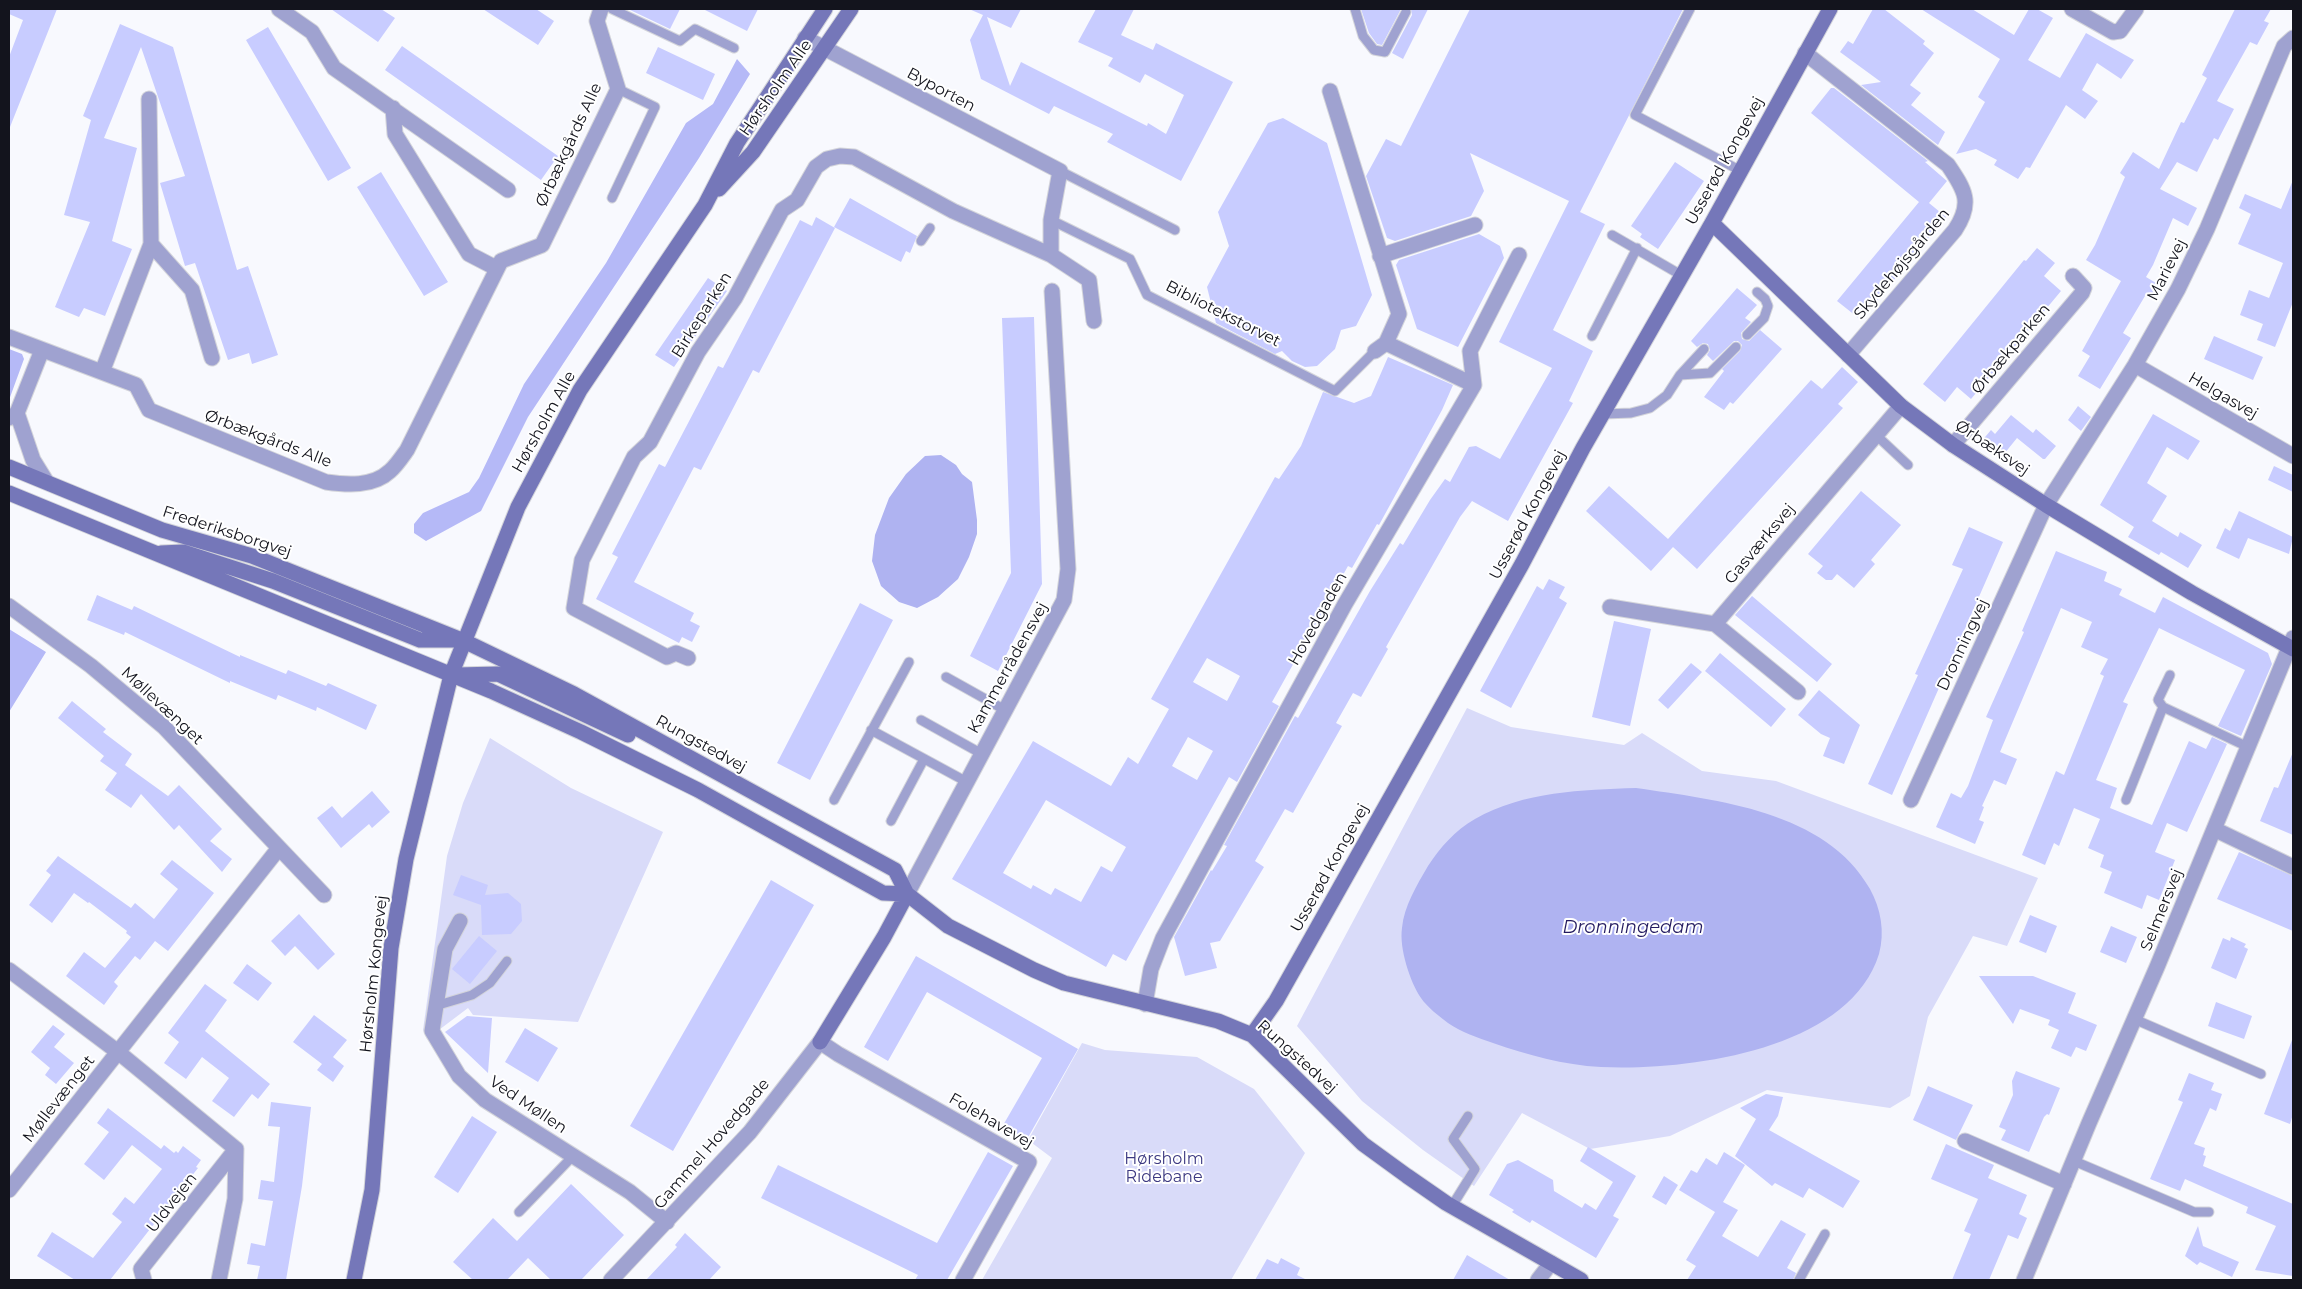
<!DOCTYPE html>
<html>
<head>
<meta charset="utf-8">
<style>
	body { margin:0 }
	#map { position:relative; width:2302px; height:1289px; overflow:hidden; background:#f8f9fe; font-family:Montserrat,sans-serif }
	canvas { display:block }
	.frame { position:absolute; inset:0; border:10px solid #13141d; pointer-events:none }
</style>
</head>
<body>
<div id="map">
<canvas width="2302" height="1289"></canvas>
<div class="frame"></div>
</div>
<script>
const ctx = document.querySelector('canvas').getContext('2d');
ctx.lineJoin = 'round';
function paint(path, color) {
  ctx.fillStyle = color;
  ctx.fill(path, 'evenodd');
}
function trace(path, color, width, dash) {
  ctx.strokeStyle = color;
  ctx.lineWidth = width;
  ctx.lineCap = dash ? 'butt' : 'round';
  ctx.setLineDash(dash || []);
  ctx.stroke(path);
}
function label(font, color, halo, rows, align = 'center') {
  ctx.font = font + ' Montserrat,sans-serif';
  ctx.lineWidth = 4;
  ctx.setLineDash([]);
  ctx.textBaseline = 'middle';
  ctx.strokeStyle = halo;
  ctx.fillStyle = color;
  for (const [text, x, y, turn = 0] of rows) {
    ctx.save();
    ctx.translate(x, y);
    ctx.rotate((+turn || 0) * Math.PI / 180);
    ctx.textAlign = isNaN(turn) ? turn : align;
    if (halo) ctx.strokeText(text, 0, 0);
    ctx.fillText(text, 0, 0);
    ctx.restore();
  }
}
paint(new Path2D(`
	M1467,708l44,19 113,18 18,-12 60,38 74,10 262,97 -31,68 -34,-10 -45,81 -18,79 -20,12 -123,-18 -97,46 -80,13 -68,-36 -48,73 -51,-36 -61,-49 -65,-75z
	M490,738l81,50 92,44 -85,190 -105,-7 -5,-7 -41,31 -4,-9 24,-174 16,-53z
	M1082,1043l23,7 92,7 57,32 51,64 -74,127h-249l70,-122 -24,-18z`), '#d9dbf9');
paint(new Path2D(`
	M737,59l13,15 -51,84 -171,259 -47,94 -55,30 -12,-8v-9l9,-11 46,-21 10,-14 45,-94 82,-121 80,-140 27,-19z
	M9,349l13,5 2,5 -15,41z
	M9,629l37,23 -37,60z`), '#b5b9f7');
paint(new Path2D(`
	M941,455l15,10 6,9 10,8 5,38v14l-8,23 -11,22 -20,18 -21,11 -18,-6 -18,-16 -9,-25 3,-26 14,-37 17,-24 19,-18z
	M1636,788c81,12 190,23 234,101 11,20 15,43 9,65 -30,97 -193,117 -278,113 -38,-2 -73,-12 -108,-24 -15,-5 -32,-11 -45,-20 -8,-6 -21,-16 -27,-25 -11,-16 -22,-50 -19,-70 2,-22 15,-43 26,-62 12,-18 27,-36 47,-47 49,-28 107,-29 161,-31z`), '#afb3f1');
paint(new Path2D(`
	M9,9h48l-47,118 -1,-70 14,-37 -14,-6z
	M331,9h50l14,9 -17,24z
	M483,9h53l18,12 -16,24z
	M628,9h52l-10,20z
	M703,9h55l-11,22z
	M969,9h52l-10,19 -24,-11 23,69 11,-24 126,64 1,-3 18,11 18,-39 -39,-21 -5,9 -32,-17 5,-8 -35,-16 18,-33h38l-13,26 32,15 3,-7 77,39 -52,99 -74,-39 6,-8 -59,-28 -5,8 -68,-35 -11,-39 13,-25z
	M1361,9h40l-19,36 -5,-1 -8,-11z
	M1411,9h17l-25,50 -11,-6 20,-38z
	M1470,9h213l-103,203 25,12 -52,106 40,21 -24,50 4,2 -65,118 -36,-20 -12,16 -74,130 2,2 -27,48 -8,-4 -17,30 6,3 -49,87 -8,-4 -30,52 9,6 -15,25 -29,49 -10,2 7,25 -32,8 -11,-39 37,-67 1,1 15,-25 -3,-1 71,-129 3,2 72,-127 30,-48 3,2 27,-45 15,-21 5,3 19,-35 7,-1 24,13 52,-91 -53,-26 70,-141 -99,-48 14,38 -13,25 -76,25 -8,-3 -21,-62 20,-37 15,7z
	M1873,9h11l41,32 -2,3 11,9 -24,32 11,8 -10,12 34,27 -7,13 -77,-60 20,-3 -41,-30 8,-11 5,3z
	M1921,9h51l42,26 15,-26h8l16,9 -25,42 32,18 26,-45 48,27 -13,19 -24,-16 -15,27 16,11 -13,18 -19,-14 -36,63 -4,-1 -8,12 -24,-14 3,-5 -21,-11 -20,5 29,-52 -7,-5 22,-38z
	M2235,9h36l-7,12 5,2 -12,22 -7,-3 -33,59 17,8 -16,31 -4,-2 -17,34 -20,-10 -17,27 37,19 -9,18 -15,-8 -20,47 -7,12 15,9 -9,14 -7,-4 -22,37 8,5 -31,51 -22,-13 12,-20 -8,-5 39,-70 -35,-21 9,-15 30,-68 -5,-4 13,-21 26,17 22,-47 3,1 23,-45 -5,-3z
	M120,24l53,23 64,223 11,-4 30,89 -26,9 -3,-11 -21,7 -33,-97 -10,3 -25,-83 25,-7 -44,-129 -37,91 33,10 -25,93 20,8 -27,67 -21,-8 -5,9 -24,-10 35,-85 -26,-7 27,-95 -8,-4z
	M268,27l83,141 -23,13 -82,-141z
	M402,46l156,110 -17,24 -156,-110z
	M658,47l57,27 -12,26 -57,-27z
	M1831,88h3l94,73 -3,1 22,19 -18,22 17,14 -85,103 -24,-19 82,-99 -108,-89z
	M1283,118l44,25 45,152 -16,31 -15,4 -6,19 -18,17 -12,1 -13,-6 -10,-10 -7,3 -59,-31 -9,-36 22,-41 -11,-34 50,-89z
	M1675,162l29,19 -46,68 -18,-12 2,-3 -11,-8z
	M381,172l67,110 -24,14 -67,-109z
	M2293,180v122l-18,45 -18,-7 6,-16 -23,-9 9,-25 20,8 14,-35 -45,-19 13,-30 -12,-6 6,-14 36,15z
	M850,198l67,38 -7,17 -4,-2 -5,11 -67,-35z
	M816,217l19,11 -76,145 -6,-3 -52,100 -7,-3 -60,115 60,31 -4,8 10,5 -8,16 -10,-5 -3,6 -83,-44 22,-42 -6,-3 47,-90 6,3 53,-101 5,2 77,-148 12,6z
	M1479,234l21,12 4,12 -46,89 -41,-18 -21,-64 3,-5z
	M2037,248l18,15 -11,13 17,15 -90,108 -14,-12 -12,15 -22,-18 101,-124 2,1z
	M708,278l19,13 -53,76 -19,-12z
	M1737,288l20,17 -12,13 6,4 -10,11 1,6 7,2 11,-11 22,19 -49,55 -3,-2 -6,8 -20,-13 20,-26 -2,-2 18,-18 2,-6 -4,-4h-4l-21,20 -6,-6 3,-5 -2,-6 -5,-1 -6,4 -6,-6z
	M1034,317l8,267 -44,87 -28,-15 41,-83 -9,-255z
	M2214,336l49,21 -10,23 -49,-21z
	M1388,357l65,28 -11,25 -63,115 -2,-1 -25,44 -4,-2 -76,136 7,4 -42,76 -8,-5 -103,184 -13,-7 -7,13 -154,-88 81,-138 78,45 17,-29 10,7 31,-55 -18,-10 124,-222 4,2 22,-33 22,-54 31,11 17,-7zM1207,658l33,18 -13,25 -34,-19zM1188,737l25,14 -16,29 -25,-14zM1046,800l80,47 -14,25 -11,-6 -20,36 -26,-14 -4,7 -18,-10 -2,4 -28,-16z
	M1842,367l16,15 -20,22 5,4 -146,161 -24,-22 -22,24 -65,-60 23,-25 59,53 143,-159 11,9z
	M2078,406l13,11 -10,14 -13,-11z
	M2153,414l47,27 -12,19 -21,-13 -20,36 20,13 -15,25 26,16 2,-5 22,13 -14,23 -27,-16 -2,3 -31,-18 6,-10 -34,-22z
	M2011,415l22,18 3,-4 20,17 -11,13h-2l-26,-21 -17,21 -20,-16 11,-13 4,4z
	M2274,466l19,9v17l-25,-12z
	M1861,491l40,34 -30,35 4,4 -21,24 -17,-14 -5,6h-6l-9,-7 6,-7 -15,-12z
	M2239,511l54,26 -4,17 -41,-16 -9,21 -23,-11 9,-20 5,3z
	M1969,527l34,15 -111,253 -24,-11 50,-109 -3,-1 48,-105 -11,-4z
	M2056,551l51,21 -3,9 18,8 -3,6 36,18 8,-16 105,56 4,11 -31,72 -23,-10 27,-56 -86,-42 -36,74 5,2 -32,76 21,8 -7,20 42,17 37,-84 17,8 6,-12 15,7 -40,88 -20,-9 -12,29 20,8 -16,40 -12,-5 -5,14 -38,-16 8,-21 -12,-5 4,-12 -16,-7 12,-29 -26,-11 -15,38 -5,-3 -9,22 -23,-10 34,-84 8,4 40,-99 -4,-2 8,-15 -27,-12 11,-25 -31,-14 -61,144 17,7 -11,26 -12,-5 -12,26 2,1 -5,13 5,2 -9,22 -39,-17 15,-34 10,5 7,-12 25,-66 -7,-3 38,-85 -2,-1z
	M1549,579l16,8 -6,11 8,5 -56,105 -31,-17 57,-105 6,4z
	M97,595l35,15 2,-4 106,51v-2l46,19 2,-4 38,16 2,-3 49,22 -11,25 -49,-23 -1,4 -38,-16 -2,5 -46,-19v2l-105,-51 -1,3 -37,-15z
	M1752,596l80,68 -15,18 -82,-67z
	M860,603l33,17 -83,160 -33,-17z
	M1614,621l37,8 -21,97 -38,-9z
	M1720,653l66,56 -15,18 -66,-56z
	M1691,663l11,9 -34,37 -10,-9z
	M1819,690l41,35 -16,39 -21,-8 7,-18 -9,-4 -23,-19z
	M72,701l34,28 -3,3 29,22 -7,11 43,31 11,-11 43,44 -12,12 22,18 -10,13 -43,-47 -5,5 -33,-36 -10,14 -26,-18 12,-17 -17,-12 4,-5 -46,-38z
	M2293,752v83l-33,-14 14,-34 4,1z
	M372,791l18,21 -18,16 -3,-4 -28,24 -24,-30 15,-12 10,12z
	M2239,852l54,24v55l-76,-32z
	M58,856l73,52 4,-5 19,16 24,-30 -18,-15 12,-14 42,33 -46,58 -13,-10 -15,19 -5,-4 -21,26 4,4 -14,19 -38,-29 18,-24 21,16 26,-31 -5,-4 1,-2 -38,-29 -1,1 -14,-10 -22,30 -23,-18 22,-30 -5,-4z
	M461,875l27,10 -3,10 23,-2 13,11 1,17 -11,13 -29,1 -1,-30 -28,-10z
	M771,880l43,25 -141,246 -43,-25z
	M299,914l36,40 -17,16 -23,-24 -10,10 -14,-15z
	M2030,915l27,11 -11,27 -27,-11z
	M2111,926l26,11 -11,26 -26,-11z
	M479,936l18,15 -27,33 -18,-15z
	M2231,937l15,7 -2,3 4,2 -12,30 -25,-11 12,-30 7,3z
	M916,956l162,93 -52,92 -24,-14 40,-69 -115,-66 -39,69 -24,-14z
	M247,964l25,19 -14,18 -25,-18z
	M1979,976h54l43,17 -8,20 29,12 -11,26 -10,-4 -5,10 -20,-9 8,-18 -11,-5 2,-5 -30,-11 -7,15z
	M205,984l22,16 -22,31 65,53 -12,15 -6,-5 -18,23 -22,-16 17,-23 -27,-21 -16,22 -22,-16 15,-21 -11,-9z
	M2216,1002l36,14 -8,23 -36,-13z
	M314,1015l33,25 -14,17 11,9 -11,16 -16,-12 5,-6 -29,-22z
	M467,1016l25,2 -4,55 -43,-41z
	M53,1025l12,9 -11,13 20,16 -18,21 -11,-9 5,-7 -19,-16z
	M525,1028l33,20 -20,34 -33,-20z
	M2292,1040l1,74 -3,10 -26,-10z
	M2016,1071l44,17 -11,27 -2,-1 -3,3 -15,35 -28,-12 5,-10 -7,-3 14,-32 -1,-14z
	M2189,1073l25,10 -3,7 11,4 -6,17 -6,-3 -16,36 11,4 -2,7 3,1 -3,10 90,38v72l-38,-6 21,-44 -30,-13 2,-6 -63,-28 -5,12 -30,-12 33,-77 -5,-2z
	M1928,1086l45,19 -17,35 -43,-20z
	M1766,1094l17,3 -5,19 -9,14 91,51 -17,27 -34,-20 -6,10 -28,-15 -3,3 -37,-30 21,-37 -16,-11z
	M271,1102l40,5 -9,79 -16,94h-29l3,-14 -13,-2 4,-21 14,3 8,-45 -15,-2 3,-19 13,2 6,-55 -12,-1z
	M108,1108l53,41 3,-4 10,8 2,-2 2,2 5,-7 18,14 -5,7 2,1 -88,112h-35l-38,-24 15,-24 41,26 29,-36 -10,-8 13,-17 9,7 28,-35 -30,-24 -28,35 -20,-16 25,-32 -12,-9z
	M472,1116l25,16 -39,61 -24,-16z
	M1946,1144l48,21 -6,13 39,17 -8,19 8,4 -9,21 -10,-4 -19,45h-37l19,-46 -7,-3 14,-32 -47,-20z
	M1588,1147l48,29 -23,40 6,3 -23,39 -64,-38 -2,3 -18,-11 2,-2 -25,-15 18,-31 11,-4 35,20 1,11 28,17 3,-5 11,7 17,-28 -33,-21z
	M988,1152l25,14 -66,114h-32l3,-5 -157,-77 17,-33 159,78z
	M1724,1152l21,13 -22,37 15,8 -16,26 36,21 23,-37 25,14 -19,34 9,5 -3,7h-106l9,-14 -10,-6 29,-48 -36,-22 12,-20 6,3 9,-15 11,7z
	M1664,1176l14,9 -12,20 -14,-8z
	M571,1184l53,51 -43,45h-30l-23,-22 -21,22h-34l-20,-18 40,-44 24,23z
	M2198,1226l5,20 36,16 -7,15 -32,-15 -3,3 -12,-9z
	M685,1233l36,34 -12,13h-63l31,-33 -2,-2z
	M1467,1255l43,25h-57z
	M1281,1258l19,10 -3,7 10,5h-52l12,-21 11,5z`), '#c8ccff');
const lane = new Path2D(`
	M612,9l68,32 15,-12 39,19
	M1355,9l8,27 11,14 11,2 21,-40
	M1690,9l-55,106 106,56
	M1060,171l115,59
	M612,198l43,-91 -37,-18
	M1051,220l79,39 17,36 188,96 40,-40
	M1612,235l69,40
	M921,241l9,-13
	M1747,335l17,-17 4,-12 -3,-7 -8,-7
	M1592,336l45,-88
	M1680,375l30,-2 26,-26
	M1604,414l27,-1 19,-5 17,-13 13,-20 24,-26
	M1876,435l32,30
	M946,677l59,33
	M2163,707l85,40
	M921,720l61,34
	M871,730l96,52
	M834,800l75,-138
	M2126,800l37,-93 -5,-7 12,-25
	M891,821l33,-62
	M435,1006l37,-11 18,-12 17,-22
	M2134,1019l127,55
	M2074,1161l120,51h15
	M1452,1206l23,-37 -22,-30 15,-23
	M519,1212l54,-56
	M1799,1280l26,-46`);
const street = new Path2D(`
	M279,9l33,23 22,36 174,122
	M2072,9l41,23 7,-1 16,-22
	M805,38l255,133 -9,49v35l38,25 5,41
	M1805,53l143,112c17,25 25,38 7,65l-107,125
	M1330,91l69,223 -13,29 -11,8
	M149,99l2,145
	M393,108l2,26 74,120 27,14
	M1380,256l95,-31
	M9,337l127,48 13,25 177,72c21,3 47,5 64,-11 6,-5 12,-14 17,-21l94,-189 41,-16 76,-156 -21,-68 4,-12
	M1386,343l88,42
	M2135,365l158,91
	M102,372l49,-128 41,46 20,68
	M17,413l16,47 13,21
	M9,418l8,-5 25,-63
	M1953,445l129,-152 2,-5 -11,-12
	M9,606l82,60 73,61 160,168
	M1610,607l105,17
	M688,658l-12,-5 -9,4 -93,-49 8,-48 52,-103 16,-15 48,-90 37,-54 47,-88 15,-10 19,-33 11,-8 13,-3 14,1 99,54 98,44
	M1798,692l-83,-68 186,-218
	M1911,800l135,-295 89,-140 43,-76 29,-60 77,-183 9,-8
	M2214,829l79,38
	M907,894l157,-294 4,-31 -16,-278
	M460,921l-15,28 -13,82 27,45 26,24 145,92 37,30
	M9,970l109,82 118,97
	M1145,1004l6,-35 12,-31 182,-334 129,-219 -4,-34 49,-96
	M1965,1141l99,43
	M9,1190l270,-342
	M144,1280l-3,-11 95,-120
	M219,1280l16,-81 1,-50
	M611,1280l139,-148 70,-90 18,12 191,108 -66,118
	M1538,1280l13,-17
	M2024,1280l65,-157 68,-156 136,-329`);
const secondary = new Path2D(`
	M719,189l34,-37 98,-143
	M1712,223l189,183 52,39 93,60 146,88 101,56
	M9,467l153,63 90,26 212,85 110,53 321,176 12,24 41,32 86,44 30,13 154,38 34,14 111,109 44,32 39,27 135,77
	M9,493l482,198 90,41 117,58 185,103 24,1
	M161,553l22,-1 90,29 147,59h35
	M457,675l41,-1 130,61
	M1252,1035l24,-34 246,-437 61,-116 129,-225 118,-214
	M820,1042l64,-105 23,-43
	M354,1280l18,-90 19,-242 15,-89 45,-184 67,-168 62,-117 125,-185 32,-62 88,-134`);
trace(lane, '#d3d4da', 11);
trace(street, '#d3d4da', 17);
trace(secondary, '#d3d4da', 17);
trace(lane, '#9fa2d0', 9);
trace(street, '#9fa2d0', 15);
trace(secondary, '#7577b9', 15);
label('16px', '#13141d', '#fff', [
	["Hørsholm Alle",776,88,-55],
	["Byporten",941,90,28],
	["Ørbækgårds Alle",569,145,-65],
	["Usserød Kongevej",1725,161,-61],
	["Skydehøjsgården",1902,264,-50],
	["Marievej",2167,270,-63],
	["Bibliotekstorvet",1223,314,27],
	["Birkeparken",702,315,-58],
	["Ørbækparken",2011,349,-50],
	["Helgasvej",2223,396,30],
	["Hørsholm Alle",544,422,-61],
	["Ørbækgårds Alle",268,439,21],
	["Ørbæksvej",1992,448,34],
	["Usserød Kongevej",1528,515,-62],
	["Frederiksborgvej",227,532,18],
	["Gasværksvej",1760,544,-50],
	["Hovedgaden",1318,619,-61],
	["Dronningvej",1963,645,-65],
	["Kammerrådensvej",1008,668,-61],
	["Møllevænget",162,706,43],
	["Rungstedvej",701,744,29],
	["Usserød Kongevej",1330,868,-61],
	["Selmersvej",2162,910,-68],
	["Hørsholm Kongevej",374,974,-84],
	["Rungstedvej",1297,1057,42],
	["Møllevænget",59,1099,-52],
	["Ved Møllen",528,1105,34],
	["Folehavevej",991,1121,30],
	["Gammel Hovedgade",712,1144,-49],
	["Uldvejen",172,1203,-52]
]);
label('16px', '#3c3981', '#fff', [
	["Hørsholm",1164,1159],
	["Ridebane",1164,1177]
]);
label('italic 18px', '#241b61', '#fff', [
	["Dronningedam",1633,928]
]);
</script>
</body>
</html>
